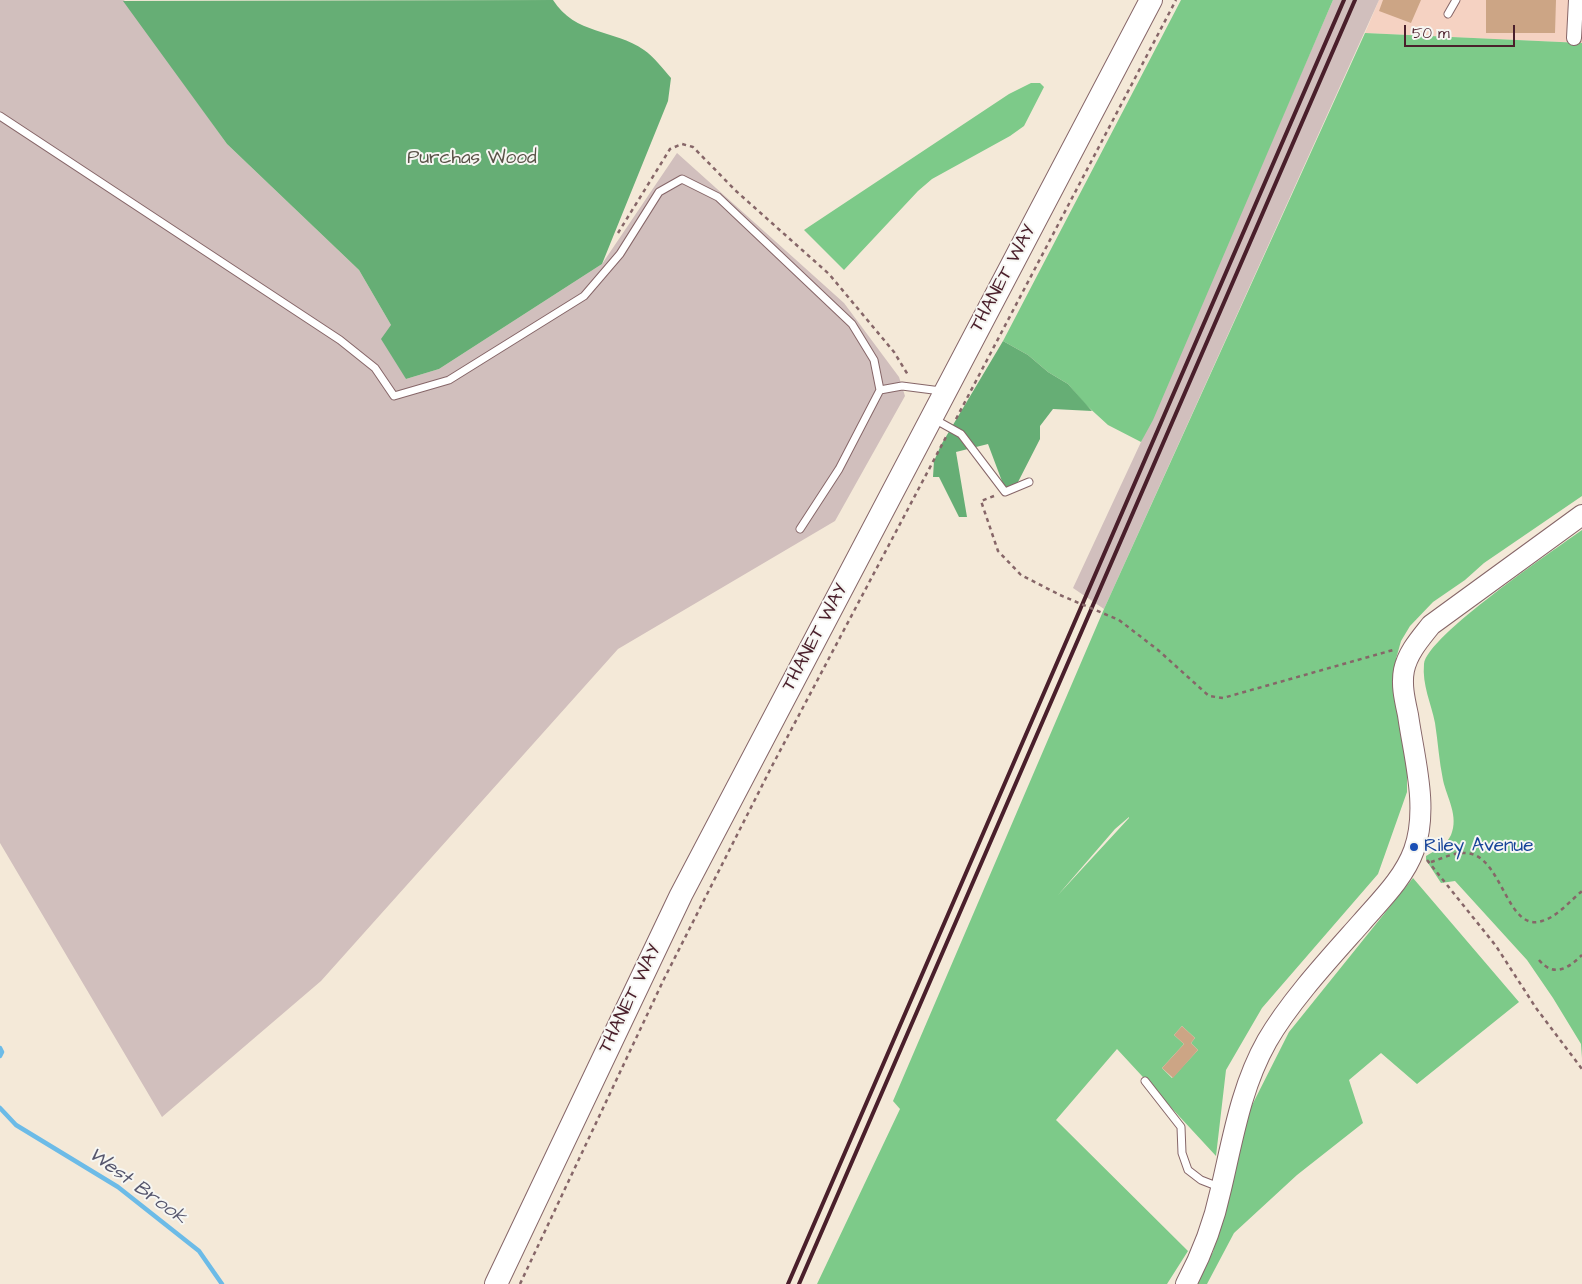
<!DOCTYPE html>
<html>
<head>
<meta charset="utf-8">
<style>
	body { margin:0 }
	#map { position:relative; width:1582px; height:1284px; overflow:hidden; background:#f4e9d8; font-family:"Architects Daughter",sans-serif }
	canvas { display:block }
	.scale { position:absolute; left:1404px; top:25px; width:111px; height:22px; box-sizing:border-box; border:2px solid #4a1f2b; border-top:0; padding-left:6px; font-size:15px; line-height:18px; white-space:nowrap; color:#4a1f2b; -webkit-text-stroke:4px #f6f6f2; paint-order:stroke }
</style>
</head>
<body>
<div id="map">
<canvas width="1582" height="1284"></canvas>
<div class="scale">50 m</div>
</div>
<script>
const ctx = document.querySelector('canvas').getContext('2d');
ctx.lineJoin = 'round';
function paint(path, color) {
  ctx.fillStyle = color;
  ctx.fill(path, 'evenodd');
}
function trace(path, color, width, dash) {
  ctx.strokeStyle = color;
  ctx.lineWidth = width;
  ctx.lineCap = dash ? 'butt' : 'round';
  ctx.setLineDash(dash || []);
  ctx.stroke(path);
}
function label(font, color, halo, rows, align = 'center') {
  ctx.font = font + ' "Architects Daughter",sans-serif';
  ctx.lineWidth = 4;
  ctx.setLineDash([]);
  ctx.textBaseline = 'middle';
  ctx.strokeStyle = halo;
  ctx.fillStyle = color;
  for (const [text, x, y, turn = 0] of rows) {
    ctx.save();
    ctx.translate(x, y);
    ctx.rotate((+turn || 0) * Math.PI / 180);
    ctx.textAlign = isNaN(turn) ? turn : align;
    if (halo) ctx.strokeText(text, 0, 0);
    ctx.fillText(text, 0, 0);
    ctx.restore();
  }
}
paint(new Path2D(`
	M1379,0h203v43l-217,-10z`), '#f5d2c2');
paint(new Path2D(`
	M0,0h124l103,144 132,126 32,55 15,54 33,-10 163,-105 75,-111 167,150 55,74 6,19 -70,125 -217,128 -297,332 -159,136 -162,-274z
	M1333,0h46l-275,609 -31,-21 68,-146z`), '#d1bfbd');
paint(new Path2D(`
	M1181,0h152l-180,420 -12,22 -33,-17 -23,-21 -17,-20 -20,-12 -20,-17 -25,-14z
	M1365,33l217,10v453l-98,67 -19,17 -32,22 -23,24 -9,15 -5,18v38l11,71v24l-29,82 -116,134 -36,62 -10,86 -99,-107 -61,71 132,131 -21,33h-350l83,-175 -7,-8 211,-492zM1129,817v1l-71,77 57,-66zM1182,1026l13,12 -4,5 7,7 -26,28 -10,-10 22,-24 -10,-9z
	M1031,83h9l4,4 -20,39 -14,10 -78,43 -14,12 -74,79 -40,-40 205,-136z
	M1582,530v528l-1,-14 -28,-46 -26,-38 -72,-79 -14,2 -15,-23v-4c10,-6 20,-10 25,-21 8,-19 -4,-37 -8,-55 -4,-19 -5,-38 -8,-57 -4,-20 -13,-38 -11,-59 3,-28 130,-114 158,-134z
	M1413,878l106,124 -102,82 -36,-31 -32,27 14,43 -66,52 -63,58 -27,51h-13l19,-32 30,-129 46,-91z`), '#7dca89');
paint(new Path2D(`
	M553,0c22,35 61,29 91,50 10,7 19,19 27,28l-3,23 -66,163 -163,105 -33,10 -25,-40 10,-14 -32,-55 -132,-126 -104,-143z
	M1003,341l25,14 20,17 20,12 24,27 -39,-2 -13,17v13l-23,45 -10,5 -4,-5 -15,-40 -32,8 11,65h-8l-20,-40h-6l1,-16 7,-16z`), '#66ae75');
trace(new Path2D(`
	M0,1048l2,4 -2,4
	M0,1108l16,17 102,62 81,64 23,33`), '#6cbbe7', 4.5);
paint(new Path2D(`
	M1383,0h38l-10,23 -32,-12z
	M1486,0h70l-1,33h-69z
	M1182,1026l13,12 -4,5 7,7 -25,28 -11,-10 22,-24 -10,-9z`), '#cca585');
const lane = new Path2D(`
	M1448,14l8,-14
	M0,116l340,224 35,28 19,28 55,-16 135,-84 36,-42 39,-62 23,-13 36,18 134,127 22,36 6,30
	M934,419l27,15 44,58 24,-10
	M800,529l39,-60 41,-79 22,-4 39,5
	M1145,1081l36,46 1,26 6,17 13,10 18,7`);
const street = new Path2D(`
	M1574,38l2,-38`);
const secondary = new Path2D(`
	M1186,1284c16,-30 28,-62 35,-95 12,-51 20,-102 46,-148 23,-40 63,-83 94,-118 19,-22 43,-45 53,-73 15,-42 0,-92 -6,-135 -3,-14 -7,-30 -4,-45 4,-18 16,-31 27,-45l151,-110`);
const primary = new Path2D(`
	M496,1284l185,-389 470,-895`);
trace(lane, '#866668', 9);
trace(street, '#866668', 16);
trace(secondary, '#866668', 22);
trace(primary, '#866668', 24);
trace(new Path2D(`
	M618,233l52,-84 12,-5 11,3 43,44 93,83 65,78 14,23
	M956,419l220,-419
	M994,496l-13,5 17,50 23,24 39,20
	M1119,620l39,30 51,46 14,2 170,-48
	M1427,860l69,86 40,62 46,61
	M1431,862c13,-4 27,-12 41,-8 31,9 36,78 70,67 15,-4 28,-20 40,-30
	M1539,960c15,18 30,8 43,-5
	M520,1284l144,-305 108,-213 174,-329`), '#866668', 2.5, [4, 4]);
trace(lane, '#fff', 7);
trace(street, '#fff', 14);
trace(secondary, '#fff', 20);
trace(primary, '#fff', 22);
trace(new Path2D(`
	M788,1284l556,-1284
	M799,1284l556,-1284`), '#4a1f2b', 4);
trace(new Path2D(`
	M1060,595l59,25`), '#866668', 2.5, [4, 4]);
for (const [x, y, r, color] of [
	[1414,847,5,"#1a4fb4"]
]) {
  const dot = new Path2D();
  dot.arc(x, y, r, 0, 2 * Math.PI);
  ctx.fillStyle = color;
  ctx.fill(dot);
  trace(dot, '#f6f6f2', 2);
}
label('19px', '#595247', '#f6f6f2', [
	["Purchas Wood",472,159]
]);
label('19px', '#4a1f2b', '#f6f6f2', [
	["THANET WAY",1004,279,-62],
	["THANET WAY",816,638,-62],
	["THANET WAY",631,999,-64]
]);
label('19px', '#164399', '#f6f6f2', [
	["Riley Avenue",1424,847]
], 'left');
label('italic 20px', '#56566d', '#f6f6f2', [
	["West Brook",137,1187,36]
]);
</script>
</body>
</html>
